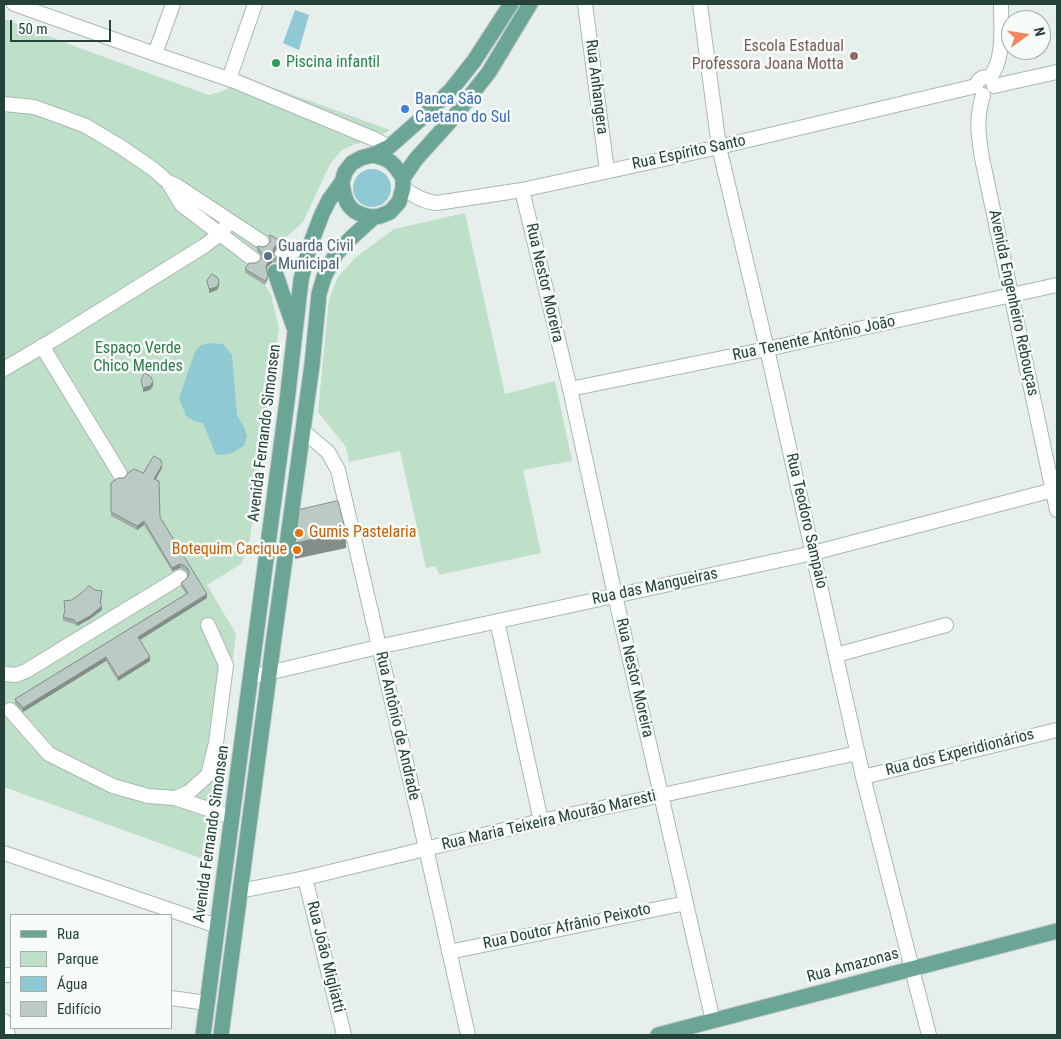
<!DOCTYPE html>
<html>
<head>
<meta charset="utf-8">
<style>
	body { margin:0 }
	#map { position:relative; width:1061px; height:1039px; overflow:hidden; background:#e6efeb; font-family:"Roboto Condensed",sans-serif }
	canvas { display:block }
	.frame { position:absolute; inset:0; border:5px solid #24423a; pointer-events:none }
	.legend { position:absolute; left:10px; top:914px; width:162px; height:115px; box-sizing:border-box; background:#f7fbf9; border:1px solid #a3b1ad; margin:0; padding:6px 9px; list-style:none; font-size:15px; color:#24423a }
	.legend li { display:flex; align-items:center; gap:10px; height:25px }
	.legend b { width:25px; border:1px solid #a3b1ad }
	.north { position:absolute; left:1001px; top:10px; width:50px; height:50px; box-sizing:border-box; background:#f7fbf9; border:1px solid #a3b1ad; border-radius:50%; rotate:76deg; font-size:14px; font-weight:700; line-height:20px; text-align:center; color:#24423a }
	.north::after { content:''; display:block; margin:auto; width:18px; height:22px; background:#f4845f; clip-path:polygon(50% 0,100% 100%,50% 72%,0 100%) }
	.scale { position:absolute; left:10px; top:20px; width:101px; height:22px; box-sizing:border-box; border:2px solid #24423a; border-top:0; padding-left:6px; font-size:15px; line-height:18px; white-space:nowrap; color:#24423a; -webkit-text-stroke:4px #f7fbf9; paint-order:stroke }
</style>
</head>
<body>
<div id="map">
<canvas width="1061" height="1039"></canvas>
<div class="frame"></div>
<ul class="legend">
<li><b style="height:6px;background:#6aa596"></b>Rua</li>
<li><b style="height:14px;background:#bfe0c8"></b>Parque</li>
<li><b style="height:14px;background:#8ec9d4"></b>Água</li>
<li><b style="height:14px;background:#bbcac4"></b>Edifício</li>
</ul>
<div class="north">N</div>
<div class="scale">50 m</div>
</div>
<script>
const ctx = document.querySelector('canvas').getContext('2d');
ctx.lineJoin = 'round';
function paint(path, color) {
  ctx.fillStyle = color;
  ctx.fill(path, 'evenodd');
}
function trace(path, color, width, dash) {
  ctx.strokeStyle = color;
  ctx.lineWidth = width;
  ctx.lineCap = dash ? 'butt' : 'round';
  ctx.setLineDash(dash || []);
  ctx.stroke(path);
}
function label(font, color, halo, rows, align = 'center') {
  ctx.font = font + ' "Roboto Condensed",sans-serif';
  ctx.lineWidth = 5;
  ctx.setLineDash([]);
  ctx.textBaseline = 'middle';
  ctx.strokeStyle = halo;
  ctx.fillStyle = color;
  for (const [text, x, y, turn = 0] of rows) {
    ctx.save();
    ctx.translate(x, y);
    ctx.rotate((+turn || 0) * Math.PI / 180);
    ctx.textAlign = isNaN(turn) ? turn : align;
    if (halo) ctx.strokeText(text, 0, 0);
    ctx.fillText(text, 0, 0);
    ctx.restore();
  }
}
paint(new Path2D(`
	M4,19l81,31 124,45c14,-4 23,-6 32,-19l149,54 -16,9 -21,6 -12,6 -11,13 -27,58 -24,22 -14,-7 -20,36 20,12 6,10 8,33 -30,218 -8,18 -34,21 29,49 -23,182 -7,44 -202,-73z
	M465,213l40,181 50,-13 17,80 -49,9 18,83 -102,22 -3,-9 -10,2 -26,-117 -51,11 -3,-15 -28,-35 11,-113 9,-22 18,-20 38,-28z`), '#bfe0c8');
paint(new Path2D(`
	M295,10l14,5 -10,35 -16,-7z
	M353 188a19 19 0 1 1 38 0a19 19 0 1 1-38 0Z
	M210,343l13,1 9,11 5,60 7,12 3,9 -3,10 -14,8 -14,1 -13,-32 -9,-2 -8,-5 -7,-18 16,-46 6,-7z`), '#8ec9d4');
const minor = new Path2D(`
	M14,4l141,50 82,28 137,57 15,8
	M585,4l22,167
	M700,4l19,143 48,202 96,428 66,258
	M155,54l18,-50
	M989,78c16,-17 12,-52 12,-74
	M229,79l26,-75
	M994,86l63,-14
	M983,95c-7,23 -5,39 -1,63l75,352
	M4,104l30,3 28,10 24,9 35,21 32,22 15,13 9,4 85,56
	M168,182l14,23 71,54
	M403,188c11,8 21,14 34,15l85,-13 197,-43 257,-61c2,-7 7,-10 13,-8
	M522,190l48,199 45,206 98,426
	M282,255l16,-6 11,-1
	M42,346l78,128
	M4,369l49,-29 151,-94 16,-12 10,-13
	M570,389l197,-40 290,-64
	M302,430l26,22 10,18 88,378 42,187
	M497,621l44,200
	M836,655l110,-30
	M4,674l12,1 10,-4 154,-94
	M251,677l127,-30 435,-94 244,-64
	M10,710l39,44 64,32 35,10 27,2 14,-6 19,-17 8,-32 10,-78 -18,-40
	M863,777l194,-47
	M175,798l57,19
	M4,853l213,73
	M305,878l39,157
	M240,891l65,-13 236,-57 317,-68
	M449,952l237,-49
	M4,975h7
	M171,998l36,5
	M4,1021l4,14`);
const major = new Path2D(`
	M372,155c17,3 22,8 31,23
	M342,182c2,22 9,33 32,35
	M275,272l7,21 12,34
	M203,1035l84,-634 14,-121 8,-32 13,-34 7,-14 13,-18 3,-10 7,-9 9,-5 11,-3 17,-8 34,-30 28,-27 23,-29 37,-57
	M221,1035l52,-390 39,-280 7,-71 5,-17 12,-23 14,-15 24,-22 6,-1 10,-4 9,-10 4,-14v-10l13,-19 37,-41 36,-46 41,-68
	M658,1035l399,-104`);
trace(minor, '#a8b8b2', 16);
trace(major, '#c2cac8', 17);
trace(minor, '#fff', 14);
trace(major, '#6aa596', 15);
paint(new Path2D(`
	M282,246l-6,3 -2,4v2l4,3v4l-6,1 -4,3 -2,3 2,11 -3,5 -20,-12v-4l15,-9 1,-4 -4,-5v-4z
	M162,468l-6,11 4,38 47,81 -67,42 10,21 -32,20 -12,-20 -83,51 -8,-9v-4l171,-105 -5,-8v-3l7,-6 -1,-5 -2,-2 -5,-2 -8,3 -28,-46 -7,5 -26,-14v-33l13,-5z
	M102,595l-1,9 1,6 -12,9 -13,7 -3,-2 -11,-3v-4z`), '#a1aea9');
paint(new Path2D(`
	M282,242v4l-6,3 -3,5v-4l3,-5z
	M272,259v4l-4,3 -2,5v-4l2,-5z
	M219,282v4l-2,4 -8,3v-4z
	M153,382v4l-3,4 -7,2v-4z
	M162,465v3l-8,14v-3z
	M144,521v4l-7,5v-4z
	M346,532v16l-51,11v-16z
	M180,564v4l-8,3v-3z
	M207,594v4l-69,43v-4z
	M102,606v4l-12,9 -13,7v-3z
	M106,657v4l-83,51v-4z
	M150,657v4l-32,20v-4z`), '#838d89');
const building = new Path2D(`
	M270,235l12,7 -6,3 -3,5 1,5 4,3 -6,1 -4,3 -2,5 2,9 -3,5 -20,-12 4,-6h7l4,-3 2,-4 -1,-4 -4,-5 1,-1 4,1 4,-1 4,-4z
	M212,274l6,4 1,4 -2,5 -8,2 -2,-8z
	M145,373l6,4 2,5 -3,4 -7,2 -2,-8z
	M154,456l7,4 1,5 -8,14 5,2 1,36 47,77 -69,43 12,20 -32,20 -12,-20 -83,51 -8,-9 173,-106 -7,-10 7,-6 1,-5 -2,-4 -2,-2 -5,-2 -8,4 -28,-47 -7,5 -26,-14v-29l7,-5h6l4,-5 6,-4 9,4z
	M338,501l8,31 -51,11 4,-33z
	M89,586l6,4 7,1 -2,12 2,3 -12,10 -13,7 -3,-3 -11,-3 2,-6 -1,-10 8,-1 12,-9z`);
paint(building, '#bbcac4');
trace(building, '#838d89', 1);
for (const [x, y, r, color] of [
	[854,56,5,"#8d6e63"],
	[276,63,5,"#2e9e5b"],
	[405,109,5,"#3f7fe0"],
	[268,256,5,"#5c6f8a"],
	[299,533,5,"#e8710a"],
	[297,550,5,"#e8710a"]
]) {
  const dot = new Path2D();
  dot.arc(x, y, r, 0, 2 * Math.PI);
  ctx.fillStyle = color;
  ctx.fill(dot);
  trace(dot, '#f7fbf9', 2);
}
label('16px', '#785e54', '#f7fbf9', [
	["Escola Estadual",844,47],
	["Professora Joana Motta",844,65]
], 'right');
label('16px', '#27864d', '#f7fbf9', [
	["Piscina infantil",286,63]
], 'left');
label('16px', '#24423a', '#f7fbf9', [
	["Rua Anhangera",596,87,83],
	["Rua Espírito Santo",689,153,-12],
	["Rua Nestor Moreira",544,283,77],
	["Avenida Engenheiro Rebouças",1013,303,78],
	["Rua Tenente Antônio João",814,339,-12],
	["Avenida Fernando Simonsen",265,433,-83],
	["Rua Teodoro Sampaio",806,521,77],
	["Rua das Mangueiras",655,587,-12],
	["Rua Nestor Moreira",634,678,77],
	["Rua Antônio de Andrade",397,726,77],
	["Rua dos Experidionários",960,753,-14],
	["Rua Maria Teixeira Mourão Maresti",549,821,-13],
	["Avenida Fernando Simonsen",212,834,-82],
	["Rua Doutor Afrânio Peixoto",567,927,-12],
	["Rua João Migliatti",325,957,76],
	["Rua Amazonas",853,966,-15]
]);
label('16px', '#366cbe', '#f7fbf9', [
	["Banca São",415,100],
	["Caetano do Sul",415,118]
], 'left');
label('16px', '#4e5e75', '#f7fbf9', [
	["Guarda Civil",278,247],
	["Municipal",278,265]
], 'left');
label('16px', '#2d7a4b', '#f7fbf9', [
	["Espaço Verde",138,349],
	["Chico Mendes",138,367]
]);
label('16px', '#c56008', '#f7fbf9', [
	["Gumis Pastelaria",309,533],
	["Botequim Cacique",287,550,"right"]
], 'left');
</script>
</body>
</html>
